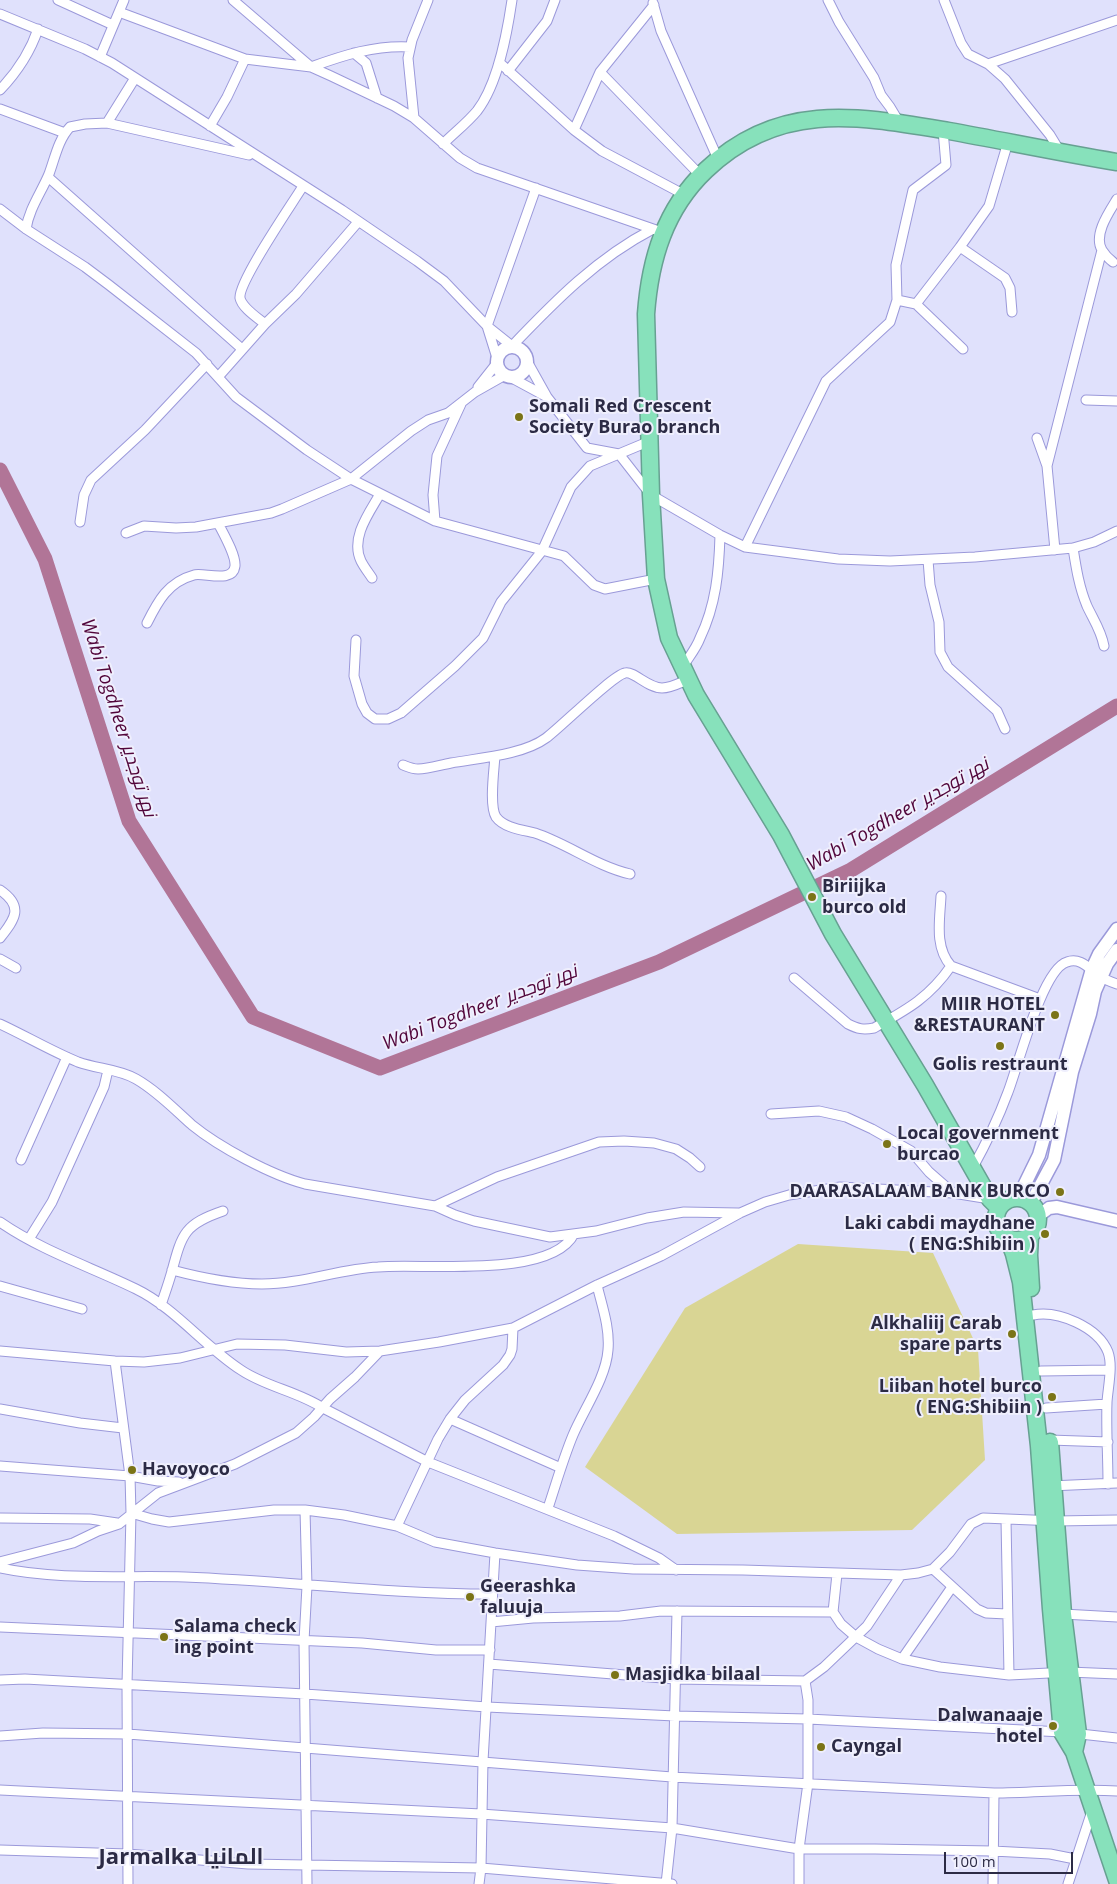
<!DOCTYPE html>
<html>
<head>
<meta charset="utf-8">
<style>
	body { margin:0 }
	#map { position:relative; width:1117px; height:1884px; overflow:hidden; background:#e0e1fc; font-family:"Open Sans",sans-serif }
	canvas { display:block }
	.scale { position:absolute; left:944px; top:1852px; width:129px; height:22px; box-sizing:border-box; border:2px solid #2c2b45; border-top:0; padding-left:6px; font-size:15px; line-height:18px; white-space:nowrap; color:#2c2b45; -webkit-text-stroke:4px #efeffd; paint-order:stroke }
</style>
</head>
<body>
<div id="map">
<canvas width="1117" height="1884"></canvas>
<div class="scale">100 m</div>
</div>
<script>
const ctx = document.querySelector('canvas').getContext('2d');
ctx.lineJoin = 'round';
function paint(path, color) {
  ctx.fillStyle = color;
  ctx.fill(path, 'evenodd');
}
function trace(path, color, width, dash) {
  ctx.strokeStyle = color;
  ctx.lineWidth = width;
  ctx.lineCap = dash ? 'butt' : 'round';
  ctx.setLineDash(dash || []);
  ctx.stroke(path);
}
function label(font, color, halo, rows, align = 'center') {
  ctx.font = font + ' "Open Sans",Cairo,sans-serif';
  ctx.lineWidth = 4;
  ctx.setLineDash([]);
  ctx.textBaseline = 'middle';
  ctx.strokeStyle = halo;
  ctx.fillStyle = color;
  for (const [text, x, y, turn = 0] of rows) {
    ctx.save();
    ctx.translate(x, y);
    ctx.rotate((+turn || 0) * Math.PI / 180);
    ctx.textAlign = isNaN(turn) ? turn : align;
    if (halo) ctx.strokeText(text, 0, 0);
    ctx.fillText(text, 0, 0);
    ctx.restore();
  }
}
paint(new Path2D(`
	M798,1244l135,9 45,96 7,111 -73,70 -235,4 -92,-67 100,-159z`), '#d9d594');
trace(new Path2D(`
	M0,470l45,89 84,262 124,196 127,51 279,-106 192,-92 266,-164`), '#b17597', 15);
const street = new Path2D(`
	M58,0l55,25
	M233,0l78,67c33,-12 64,-22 99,-20
	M828,0l11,22 35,56 7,17 9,12 9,15
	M944,0l17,43 7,11 20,10 17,15 45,56 11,18
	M653,3l8,28 57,128
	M654,5l-54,67 -26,58 28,21 81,43
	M119,12l126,47
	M0,14l85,35 27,14 230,147 75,51 27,20 43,45 25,20c43,-45 85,-88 141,-117
	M354,53l12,10 11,35
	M100,57l24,-57
	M500,63l74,67
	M988,64l129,-44
	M508,71l39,-50 8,-21
	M600,72l100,103
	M0,90c17,-18 30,-37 38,-61
	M0,109l65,24
	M414,118l-6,-60 4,-18 16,-40
	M107,123l28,-45
	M210,126l17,-29 18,-38 66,8 20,9 63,30 20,12 46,40 17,10 179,62
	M443,144c11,-11 24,-21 34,-33 21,-27 30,-77 35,-111
	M48,177l194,172
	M0,209l26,20 59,38 24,18 87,68 40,44 71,53 44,29 84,42 129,35 30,29 11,4 51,-10
	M26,229c3,-20 15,-36 23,-55 6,-16 9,-34 21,-47l15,-3 22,-1 142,32
	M960,247l45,31 5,10 2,24
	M1113,262c-4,-3 -8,-7 -11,-12 -9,-15 7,-38 15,-51
	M897,300l19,4 44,-57 29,-41 19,-64
	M916,304l47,45
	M265,324c-7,-6 -23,-16 -25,-26 -2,-16 52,-94 63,-112
	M497,358l-10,-32 49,-138
	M528,363l19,34 40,51 32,6 32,41 69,40 25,12 93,12 52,2 85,-4 98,-9 21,-6 23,-11
	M218,377l47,-53 31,-30 62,-72
	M510,377l37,20
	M478,387l19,-24
	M1086,400l31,1
	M1037,438l10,28 8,84
	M1047,466l55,-216
	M435,521l-2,-26 4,-39 24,-52
	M80,522l4,-27 7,-15 54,-50 62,-66
	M126,533l18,-7 32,2 20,-1 75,-14 11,-4 69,-30 60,-48 17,-11 20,-7 27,-21 30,-17
	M745,547l81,-166 64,-59 7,-22 -1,-35 17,-75 33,-25 -3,-35
	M1073,548c3,19 6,39 14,58 6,13 14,24 17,40
	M928,560l2,25 9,37 1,30 8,15 49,44 8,18
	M372,578c-4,-6 -8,-11 -11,-17 -11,-23 8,-48 19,-67
	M147,623c11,-22 21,-41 47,-48 9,-3 39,9 41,-9 1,-11 -12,-33 -17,-43
	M356,640l-2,36 8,28 5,9 8,6h13l13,-6 54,-47 28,-28 18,-36 41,-51 29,-64 19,-21 60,-25
	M682,668c6,-10 14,-19 18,-30 16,-33 19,-67 20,-103
	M495,756c-1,15 -6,50 1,61 8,11 27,13 39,16 33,11 61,33 95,41
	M403,765c5,2 9,4 15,4 11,0 22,-4 33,-6 28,-5 72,-8 95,-25 15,-11 67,-63 79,-65 9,-2 23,15 37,15 8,0 18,-5 25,-8
	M0,890c25,17 14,30 0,48
	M941,896c-1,23 -7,51 10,70l89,33
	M0,959l16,9
	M794,978l54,46c10,5 15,6 26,4 32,-18 55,-30 77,-62
	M0,1024c26,12 51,27 78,38 19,7 41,7 58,17 21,12 38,30 56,46 27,22 79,50 113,59l130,22 20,9 19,6 76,16 46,-6 51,-13 37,-6 54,1
	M771,1114l48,-3 27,6 26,12 39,22 18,21 24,21
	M21,1160l46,-103
	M972,1169c14,-25 26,-50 36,-77 10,-25 34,-123 59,-130 14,-5 22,7 33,14 5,4 11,6 17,8
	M435,1206l62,-29 102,-35 25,-1 30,2 22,6 14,9 10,9
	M0,1222c42,29 91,45 136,67 39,19 68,57 105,81 25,17 56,21 82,38l105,54 186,74 45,22 17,12
	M29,1239l23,-37 52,-115 4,-17
	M172,1270c30,8 59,14 90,14 40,0 77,-15 116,-17 45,-4 173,12 196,-33
	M0,1286l82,23
	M161,1305c4,-12 8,-23 11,-34 10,-38 13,-47 51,-60
	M1033,1315c25,-5 65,12 75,37 5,14 0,35 -1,50 -1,27 1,55 1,82
	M0,1351l115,10 29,1 36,-4 57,-14 48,1 61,7 34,-1 59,-9 74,-14 84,-43 64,-29 79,-43 25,-11 24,-7 51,-8 113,6 37,6
	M115,1361l15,115 1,37 -4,172 1,199
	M1041,1371l68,-1
	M1046,1408l61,-4
	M0,1409l80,14 43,5
	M450,1419l111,49
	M1050,1440l58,2
	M0,1466l130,10 28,5 21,1
	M1050,1486l67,-3
	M548,1508c8,-24 15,-49 25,-73 11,-26 33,-57 35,-85 2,-22 -6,-44 -11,-65
	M305,1510l2,76 -3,55 3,243
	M131,1513l21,6 17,3 105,-12h31l39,5 53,11 38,16 60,11 82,12 56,4 110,1 158,5 17,-2 15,-4 17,-17 21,-28 12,-6 73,3 61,-1
	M0,1518l90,1 27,4
	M1006,1520l3,155
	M397,1526l41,-87 12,-20 15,-19 38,-35 7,-10 2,-6 1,-21
	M0,1562l73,-19 25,-12 21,-7 39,-31 77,-29 61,-31 18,-16 16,-18 25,-22 25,-26
	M0,1568c61,13 123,7 185,9 102,4 204,17 306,17
	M933,1569l44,40 9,4 21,1
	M837,1574l-4,38 8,12 15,13 22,12 24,10 38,8 69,8 60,-3 48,2
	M1063,1614l54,3
	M491,1622l42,-4 87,-2 41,-5 172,1
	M0,1627l362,16 74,7h54
	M902,1659l50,-72
	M489,1664l186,15 130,2 19,-14 43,-41 34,-51
	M0,1680l25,-1 280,15 182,13 188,9 133,3 254,13 55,6
	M0,1736l43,-3 85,1 544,43 322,16c41,0 82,-5 123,-2
	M0,1790l481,24 191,14 127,21h76l118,2 57,3 25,5
	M0,1850l128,4 120,10 233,4 191,16
	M479,1884l2,-16 2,-107 12,-208
	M666,1884l6,-56 5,-217
	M799,1884v-35l9,-66v-83l-3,-19
	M993,1884l1,-91
	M1068,1884l24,-73`);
const secondary = new Path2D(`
	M497 362a15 15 0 1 1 30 0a15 15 0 1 1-30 0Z
	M1018,1198l21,-43 53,-186 7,-15 18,-25
	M1031,1203l23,-43 18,-88 18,-58 5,-23 12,-27 10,-14
	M1038,1216l11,-8 8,-1 60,14`);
const highway = new Path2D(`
	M996 1219a21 21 0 1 1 42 0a21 21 0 1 1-42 0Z
	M999,1208l-9,-9 -65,-114 -92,-151 -52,-99 -85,-140 -27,-57 -13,-59 -5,-84 -5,-181c4,-55 19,-105 60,-144 73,-70 153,-54 243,-39 56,10 112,22 168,31
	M1030,1235l-1,20 2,33
	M1008,1238l6,16 7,28 18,164 12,163 11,123 12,20 43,128
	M1050,1442l13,172 15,120 -4,18`);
trace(street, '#9b99da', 11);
trace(secondary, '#9b99da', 15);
trace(highway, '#67a192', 19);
trace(street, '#fff', 9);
trace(secondary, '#fff', 12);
trace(highway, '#87e1bb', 16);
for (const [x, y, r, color] of [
	[519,417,5,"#7b7417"],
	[812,897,5,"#7b7417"],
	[1055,1015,5,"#7b7417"],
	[1000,1046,5,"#7b7417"],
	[887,1144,5,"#7b7417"],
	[1060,1192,5,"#7b7417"],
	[1045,1234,5,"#7b7417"],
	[1012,1334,5,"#7b7417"],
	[1052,1397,5,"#7b7417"],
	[132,1470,5,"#7b7417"],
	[470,1597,5,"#7b7417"],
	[164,1637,5,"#7b7417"],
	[615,1675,5,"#7b7417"],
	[1053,1726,5,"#7b7417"],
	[821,1747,5,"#7b7417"]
]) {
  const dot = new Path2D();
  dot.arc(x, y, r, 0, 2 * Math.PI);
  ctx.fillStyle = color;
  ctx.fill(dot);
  trace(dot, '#efeffd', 2);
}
label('bold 18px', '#2c2b45', '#efeffd', [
	["Somali Red Crescent",529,407],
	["Society Burao branch",529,428],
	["Biriijka",822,887],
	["burco old",822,908],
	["MIIR HOTEL",1045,1005,"right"],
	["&RESTAURANT",1045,1026,"right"],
	["Golis restraunt",1000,1065,"center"],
	["Local government",897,1134],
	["burcao",897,1155],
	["DAARASALAAM BANK BURCO",1050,1192,"right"],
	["Laki cabdi maydhane",1035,1224,"right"],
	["( ENG:Shibiin )",1035,1245,"right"],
	["Alkhaliij Carab",1002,1324,"right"],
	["spare parts",1002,1345,"right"],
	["Liiban hotel burco",1042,1387,"right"],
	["( ENG:Shibiin )",1042,1408,"right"],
	["Havoyoco",142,1470],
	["Geerashka",480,1587],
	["faluuja",480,1608],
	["Salama check",174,1627],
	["ing point",174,1648],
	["Masjidka bilaal",625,1675],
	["Dalwanaaje",1043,1716,"right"],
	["hotel",1043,1737,"right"],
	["Cayngal",831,1747]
], 'left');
label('italic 19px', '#51053a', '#efeffd', [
	["Wabi Togdheer نهر توجدير",118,718,72],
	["Wabi Togdheer نهر توجدير",898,815,-30],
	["Wabi Togdheer نهر توجدير",480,1008,-21]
]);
label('bold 22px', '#2c2b45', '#efeffd', [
	["Jarmalka المانيا",181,1858]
]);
</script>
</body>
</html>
